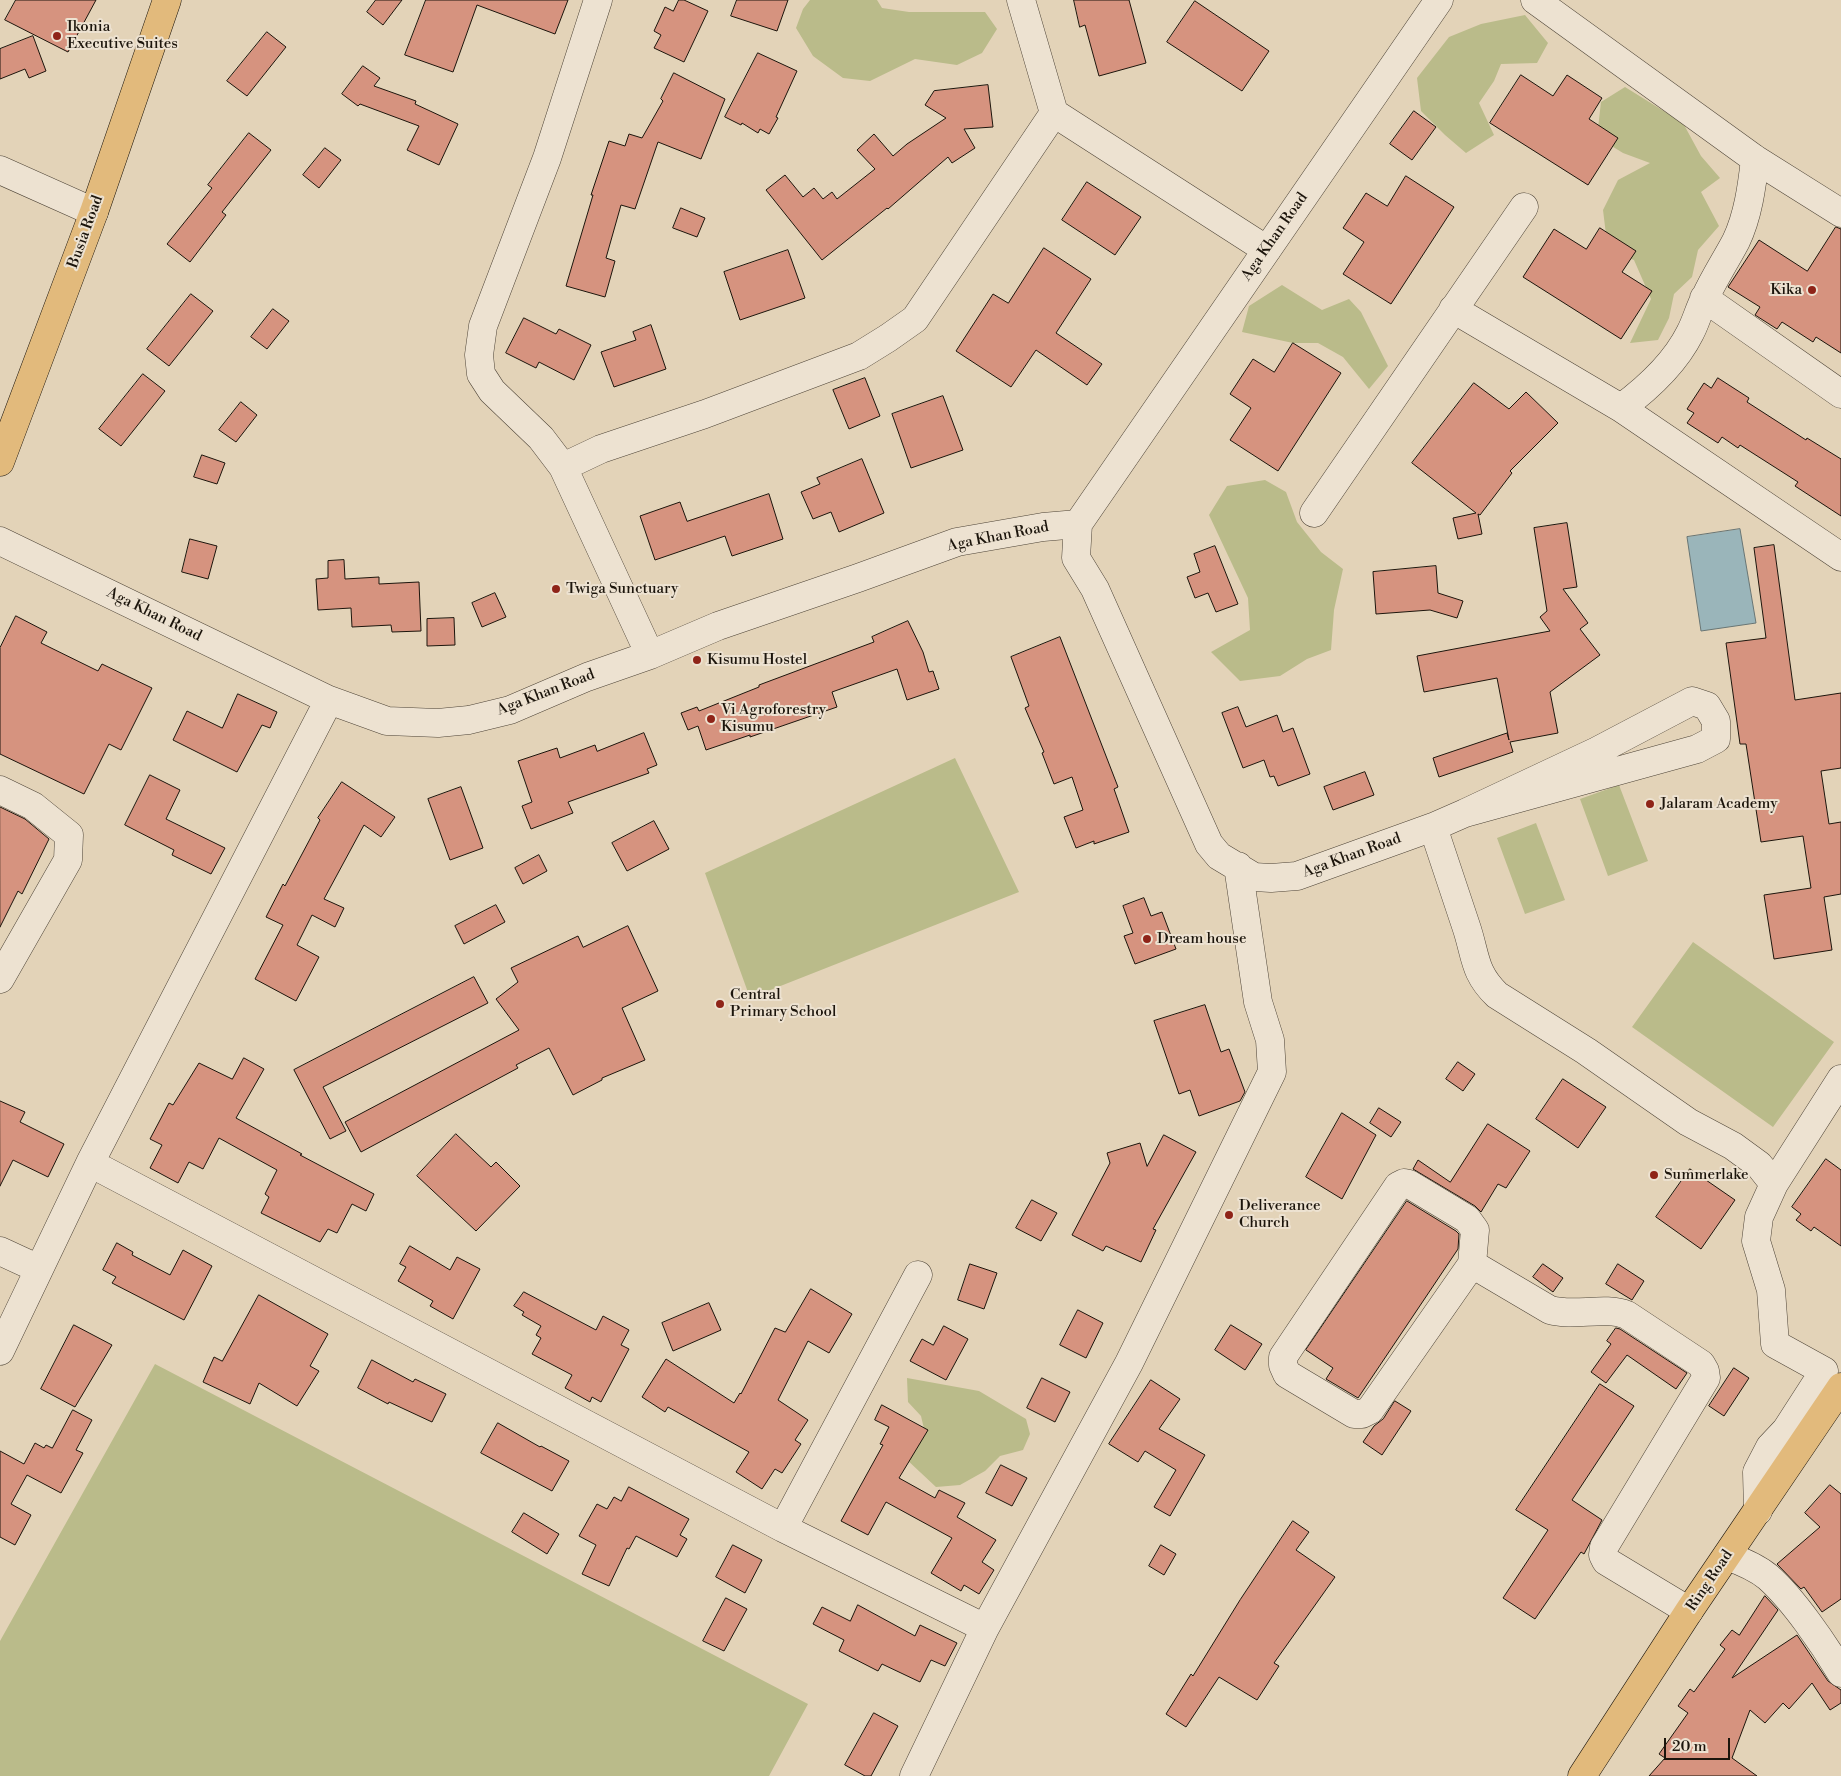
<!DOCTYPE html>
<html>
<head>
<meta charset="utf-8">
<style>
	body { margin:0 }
	#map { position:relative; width:1841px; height:1776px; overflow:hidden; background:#e3d3b8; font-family:"Libre Bodoni",serif }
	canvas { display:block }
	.scale { position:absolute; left:1664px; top:1738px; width:66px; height:22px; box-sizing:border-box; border:2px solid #1c150c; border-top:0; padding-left:6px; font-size:15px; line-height:18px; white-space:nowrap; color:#1c150c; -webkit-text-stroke:4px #ede2d1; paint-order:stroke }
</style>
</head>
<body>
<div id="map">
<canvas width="1841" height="1776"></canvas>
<div class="scale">20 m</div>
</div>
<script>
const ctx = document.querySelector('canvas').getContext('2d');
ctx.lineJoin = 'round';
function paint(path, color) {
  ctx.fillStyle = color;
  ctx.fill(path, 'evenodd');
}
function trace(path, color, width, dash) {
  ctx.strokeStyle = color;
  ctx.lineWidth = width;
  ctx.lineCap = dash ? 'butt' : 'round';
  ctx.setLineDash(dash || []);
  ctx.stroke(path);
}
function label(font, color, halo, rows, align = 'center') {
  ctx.font = font + ' "Libre Bodoni",serif';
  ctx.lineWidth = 4;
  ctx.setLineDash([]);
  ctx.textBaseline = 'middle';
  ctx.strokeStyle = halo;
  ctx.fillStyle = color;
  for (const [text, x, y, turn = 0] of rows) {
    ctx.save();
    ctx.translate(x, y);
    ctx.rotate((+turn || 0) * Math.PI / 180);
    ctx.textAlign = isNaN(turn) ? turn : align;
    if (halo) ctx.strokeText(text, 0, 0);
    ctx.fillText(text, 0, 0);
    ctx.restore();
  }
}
paint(new Path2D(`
	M810,0h67l5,8 27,4h76l12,17 -15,24 -25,12 -42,-6 -45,22 -27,-3 -30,-22 -17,-28 7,-19z
	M1525,15l23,28 -11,20 -36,1 -7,17 -15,22 15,32 -28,18 -21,-18 -24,-24 -4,-33 32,-41 32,-13z
	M1625,87l58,36 18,33 19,22 -19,14 18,34 -21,24 -6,27 -18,17 -5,24 -11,22 -28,3 21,-44 -17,-39 -26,-9 -5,-41 15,-30 32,-17 -27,-10 -26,-16 4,-35z
	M1282,285l40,25 27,-11 12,13 27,54 -19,23 -26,-32 -25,-14h-25l-51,-11 7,-26z
	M1265,480l21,12 11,30 24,30 22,17 -9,41 -3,40 -24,9 -27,17 -40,5 -29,-29 39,-22 -2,-32 -39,-83 18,-29z
	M955,758l64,134 -269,106 -45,-125z
	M1619,785l29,76 -40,15 -28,-77z
	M1536,823l29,77 -40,14 -28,-76z
	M1693,942l141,100 -61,85 -141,-100z
	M155,1364l653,340 -39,72h-769v-135z
	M907,1378l72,13 47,28 4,15 -7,16 -23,6 -15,15 -25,14 -24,2 -31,-29 20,-25 -4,-17 -13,-14z`), '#babb8a');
const water = new Path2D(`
	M1740,529l16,94 -55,8 -14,-94z`);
paint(water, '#9ab5ba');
trace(water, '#687574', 1);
const building = new Path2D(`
	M16,0h80l-28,52 -63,-32z
	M376,0h26l-19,25 -16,-13z
	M426,0h142l-13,34 -78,-29 -24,67 -48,-17z
	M679,0h5l24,11 -24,51 -30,-14 7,-13 -7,-4 11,-24 8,4z
	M737,0h51l-11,31 -46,-15z
	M1074,0h55l17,63 -47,13 -14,-51 -5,2z
	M1195,1l74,50 -27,40 -75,-49z
	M267,32l19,15 -39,49 -20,-15z
	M33,36l13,35 -17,7 -4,-9 -25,10v-30z
	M758,53l39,18 -21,46 2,1 -9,16 -9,-5 -2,4 -16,-10 -1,2 -16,-8z
	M363,66l17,12 -6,8 42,15 -1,3 43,20 -19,41 -32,-15 12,-24 -59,-22 -2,2 -16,-12z
	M674,73l51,26 -24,60 -43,-17 -23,67 -14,-4 -15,53 9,3 -10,36 -39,-11 27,-91h-2l18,-54 16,5 4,-12 13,4 21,-37 -2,-2z
	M1521,75l32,21 14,-21 35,23 -13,21 29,19 -30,47 -98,-62z
	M988,85l5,42 -29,2 11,19 -23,15 -4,-6 -60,52 -1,-1 -65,52 -56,-70 19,-15 18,22 11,-9 9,11 9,-7 5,7 38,-30 -18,-19 17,-16 19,22 14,-12 39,-26 -21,-13 9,-14z
	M1414,111l22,16 -24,33 -22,-16z
	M249,133l22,17 -49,62 4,3 -36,47 -23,-18 45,-56 -4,-3z
	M325,148l16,12 -22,28 -16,-13z
	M1406,176l48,31 -63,97 -48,-30 21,-32 -21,-14 23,-35 21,13z
	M1087,182l54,35 -26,38 -53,-35z
	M681,208l24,10 -8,19 -24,-9z
	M1836,227l5,2v124l-25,-16 -3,5 -31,-20 -5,7 -22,-14 5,-8 -32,-20 31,-47 48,31z
	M1600,228l36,23 -14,21 30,19 -31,48 -98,-62 31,-48 32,20z
	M1044,248l47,31 -35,54 46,31 -15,21 -51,-35 -25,37 -55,-36 37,-57 15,9z
	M788,250l17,48 -65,22 -16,-48z
	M191,294l22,17 -44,55 -22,-17z
	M273,309l16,12 -22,28 -16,-12z
	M524,318l32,16 3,-5 32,16 -17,35 -35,-18 -3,6 -30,-15z
	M651,325l15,44 -52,18 -13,-35 35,-12 -3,-8z
	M1293,343l48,30 -63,98 -48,-31 21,-32 -21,-14 23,-35 21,13z
	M143,374l22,17 -44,55 -22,-17z
	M865,378l15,38 -31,13 -16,-39z
	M1718,378l31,20 -2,4 59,38 1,-2 34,21v57l-46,-30 3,-4 -58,-37 -2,3 -16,-11 -4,6 -31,-20 7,-10 -7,-4 17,-26 7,5z
	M1474,383l35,26 17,-17 32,31 -48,48 2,2 -32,42 -2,-1 4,20 -24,5 -5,-21 23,-5 -64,-50z
	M943,396l20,54 -52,18 -19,-54z
	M241,402l16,13 -21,27 -17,-12z
	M202,455l23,8 -8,21 -23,-7z
	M862,459l22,54 -45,19 -8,-20 -18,7 -12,-27 19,-8 -3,-6z
	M769,494l14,45 -51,17 -7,-20 -70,24 -15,-44 40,-14 7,19z
	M1567,523l10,64 -14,2 25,34 -8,6 20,26 -50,37 8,41 -48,9 3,10 -74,25 -6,-19 74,-25 2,7 -12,-62 -73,14 -7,-36 133,-25 -10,-14 7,-6 -13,-83z
	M190,539l27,7 -9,33 -26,-7z
	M1774,545l21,155 46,-7v75l-20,3 8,53 12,-2v72l-17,3 8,53 -58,9 -10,-64 47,-7 -8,-52 -42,6 -15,-98h-6l-14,-101 40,-5 -12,-90z
	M1215,546l23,58 -22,8 -8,-19 -13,5 -8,-21 13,-5 -6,-18z
	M344,560l1,19 34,-2v7l40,-2 2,49 -29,1 -1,-7 -39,2 -1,-19 -33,2 -2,-31 12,-1v-17z
	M1436,566l2,27 25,8 -6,17 -27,-8 -54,4 -3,-42z
	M495,593l11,24 -24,10 -10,-24z
	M16,616l31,16 -6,11 57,28 4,-7 50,24 -31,62 -12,-6 -25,50 -84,-40v-106z
	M454,618l1,27 -28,1v-27z
	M908,621l15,31 6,20 4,-1 6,18 -32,11 -10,-31 -65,23 5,15 -87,30v-2l-44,15 -8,-24 -10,4 -7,-17 16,-6 2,4 60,-24v-2l115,-43 -2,-5z
	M1060,637l58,150 -4,2 15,43 -35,12v-3l-18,7 -12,-31 19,-7 -11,-33 -18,7 -12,-31 2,-1 -19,-44 4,-2 -18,-49z
	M238,694l39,18 -7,16 -8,-3 -25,47 -64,-32 14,-29 35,17z
	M1238,707l8,20 31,-12 6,17 10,-4 17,46 -32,12 -4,-10 -4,1 -6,-17 -21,8 -21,-55z
	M644,733l13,32 -10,4 2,4 -81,29 5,11 -42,16 -9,-23 10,-4 -14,-41 39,-13 3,10 35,-13 2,6z
	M1365,772l9,23 -41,15 -9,-23z
	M150,775l30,15 -14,29 59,29 -14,26 -39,-19 2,-5 -49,-25z
	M342,782l53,35 -14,20 -17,-12 -40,74 20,9 -9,19 -23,-12 -15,30 22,12 -23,44 -41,-22 28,-54 -17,-8 17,-33 2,2 25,-47 10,-19 -2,-2z
	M461,787l22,61 -33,12 -22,-61z
	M0,807l25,12 24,20 -27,55 -4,-3 -18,36z
	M654,821l15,28 -42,22 -15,-28z
	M539,855l8,16 -24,13 -8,-16z
	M1144,898l7,18 11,-4 14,37 -41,15 -11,-28 9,-3 -10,-27z
	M496,905l9,17 -41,22 -9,-18z
	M628,926l30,65 -36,17 23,52 -43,18v2l-29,15 -24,-47 -33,17 2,3 -157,84 -16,-30 174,-92 -23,-31 22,-17 -7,-14 67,-32 5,11z
	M474,977l14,26 -165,84 23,44 -16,8 -36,-69z
	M1205,1005l16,47 8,-3 16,43 -5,9 -41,15 -9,-26 -11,4 -25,-73z
	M244,1058l20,11 -28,49 66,36 -2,1 74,39 -8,17 -14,-7 -15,29 -9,-4 -8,13 -59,-29 8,-16 -4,-3 12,-24 -58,-32 -16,31 -14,-7 -11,21 -28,-15 12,-23 -12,-6 19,-36 4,2 26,-42 33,16z
	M1458,1062l17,12 -12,17 -17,-12z
	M1563,1079l43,28 -28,41 -42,-29z
	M0,1101l25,11 -5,10 44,22 -16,33 -35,-17 -13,26z
	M1379,1108l22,14 -10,15 -21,-14z
	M1342,1113l34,22 -34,64 -36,-22z
	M1488,1124l42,27 -24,37 -8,-4 -17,28 -6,-6 -62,-37 5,-9 32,22z
	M456,1134l35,33 5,-5 24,24 -44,45 -59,-55z
	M1164,1135l32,17 -43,77 3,1 -15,32 -35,-16 -3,5 -31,-16 38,-72 -3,-10 33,-10 7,23z
	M1826,1159l15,11v76l-27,-19 -3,4 -15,-11 5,-6 -9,-7z
	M1690,1169l45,31 -34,49 -45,-32z
	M1032,1200l25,13 -16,28 -25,-13z
	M1407,1201l49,30 3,3 -1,15 -100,149 -32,-19 7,-11 -27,-18z
	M117,1243l16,9 -1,3 38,20 13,-25 29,16 -28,54 -72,-37 4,-6 -13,-7z
	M410,1246l40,24 7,-13 23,12 -27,50 -23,-13 3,-5 -35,-20 8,-14 -6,-3z
	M970,1264l27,9 -13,36 -26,-9z
	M1543,1264l20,14 -10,14 -20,-15z
	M1618,1264l26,17 -12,19 -26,-16z
	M811,1289l41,25 -23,39 -21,-12 -30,59 30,20 -13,20 6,4 -19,29 -7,-4 -13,20 -26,-17 13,-20 -81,-45 -3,5 -23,-15 24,-38 68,44 6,-10 1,1 34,-66 10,4z
	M524,1292l72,38 7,-14 26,14 -8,15 8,4 -28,53 -9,-5 -2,5 -25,-14 7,-13 -40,-21 9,-16 -5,-3 5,-9 -19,-11 2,-3 -10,-6z
	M259,1295l69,39 -18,32 9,5 -22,35 -38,-23 -9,21 -47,-22 11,-25 8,4z
	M709,1303l12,27 -48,21 -11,-28z
	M1078,1310l25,13 -17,35 -26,-13z
	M74,1325l38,20 -37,62 -34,-18z
	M1231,1325l31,19 -17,26 -30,-20z
	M944,1326l24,13 -22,41 -36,-19 12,-22 11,6z
	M1616,1328l4,1 67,44 -11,16 -49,-34 -21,28 -15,-11 20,-28 -4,-3z
	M372,1360l41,22 2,-3 31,15 -14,28 -43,-20 -1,2 -30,-16z
	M1734,1368l15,10 -25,38 -15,-10z
	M1042,1378l28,14 -15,30 -28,-14z
	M1151,1380l29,19 -21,30 46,26 -35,61 -16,-9 22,-37 -31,-19 -7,11 -29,-18z
	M1600,1384l34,22 -62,94 30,20 -18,34 -3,-2 -46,67 -32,-21 45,-68 -32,-20z
	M1395,1401l16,10 -29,44 -19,-13 11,-16 9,-7z
	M882,1405l46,25 -29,48 36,20 4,-8 26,13 -8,14 39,23 -14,22 12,8 -15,24 -15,-9 -3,6 -30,-18 21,-35 -66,-36 -18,33 -27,-14 42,-76 -3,-1 9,-17 -14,-7z
	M73,1410l19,10 -16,30 7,3 -22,40 -34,-18 -16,29 20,11 -16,30 -15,-8v-86l24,13 11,-21 9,5 2,-3 6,3z
	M498,1423l42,24 1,-1 28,15 -17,30 -71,-38z
	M1001,1465l26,13 -15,28 -26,-13z
	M1830,1485l11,9v105l-19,13 -18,-25 -3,2 -24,-25 43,-37 -15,-14z
	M629,1487l60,32 -9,16 7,4 -10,18 -41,-21 -7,13 -2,-1 -18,38 -27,-12 14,-29 -17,-9 18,-32 10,5 7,-12 7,4z
	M524,1513l35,21 -12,20 -35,-22z
	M1293,1521l16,11 -13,18 39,27 -61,86 5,3 -22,34 -38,-23 -33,50 -20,-13 25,-40 2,2 47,-76z
	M733,1545l29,15 -17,33 -29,-16z
	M1161,1545l15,9 -12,21 -15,-9z
	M1765,1596l13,14 -46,68 65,-43 31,46 13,9v13l-11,7 -18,-27 -23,26 -6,-6 -18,20 -15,-13 -18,48 25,18h-108l16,-18 -6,-4 29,-41 -10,-7 12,-17 4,3 31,-43 -5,-4 12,-15 7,5z
	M726,1598l21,11 -23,42 -21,-10z
	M858,1605l57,31 5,-11 37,18 -12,23 -14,-6 -11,22 -38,-18 -4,7 -39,-20 5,-11 -31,-16 9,-17 28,14z
	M874,1713l24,13 -27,50h-6l-20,-11z`);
paint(building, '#d6937f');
trace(building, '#1c150c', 1);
const minor = new Path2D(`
	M1439,0l-361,524 -2,34 19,31 114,255 10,12 35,21 17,1 26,-2 136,-49 32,-14 132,-62 95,-50 15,5 9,15v18l-19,10 -232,64
	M1535,0l220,159 86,54
	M1054,113l213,137
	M0,170l94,42
	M1704,298l137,96
	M1453,309l168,99 220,149
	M1621,408c27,-20 54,-45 69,-75 6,-11 9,-24 15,-35 9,-20 21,-38 31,-57 12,-25 16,-55 19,-82
	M563,467l-22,-29 -49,-47 -11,-17 -2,-19 4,-29 64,-168 51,-158
	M1314,513l210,-306
	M0,541l329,159 58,21 51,2 31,-3 41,-10 77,-33 63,-22 68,-29 140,-48 99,-36 86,-15 35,-3
	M650,655l-87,-188 38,-18 104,-35 154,-58 29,-18 27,-19 139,-206 -33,-113
	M0,790l33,16 36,29 -1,25 -68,119
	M1433,827c11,33 22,66 33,99 10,29 7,46 31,69l89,56 102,71 45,24 26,19 15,19
	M90,1163l693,365 202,100
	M1404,1183l5,1 58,35 8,11 -3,34 -102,146 -8,4h-8l-67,-40 -4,-9v-8l115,-171z
	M0,1251l39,18
	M1472,1264l78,46c25,7 54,-4 77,5l74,49 4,7 1,7 -102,169 -1,8 3,6 83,50
	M0,1351l90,-188 239,-463
	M1758,1511l-1,-39 13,-25 16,-17 38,-59 -49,-27 -4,-54 -15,-49 3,-24 15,-33 67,-105
	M783,1528l135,-253
	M1727,1556c14,5 29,11 41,21 25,22 56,67 73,96
	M914,1776l71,-148 144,-265 143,-291 -2,-32 -12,-38 -20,-136`);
const major = new Path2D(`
	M0,462l94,-250 73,-212
	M1582,1776l107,-165 152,-224`);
trace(minor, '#4e4437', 29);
trace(major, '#1c150c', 29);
trace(minor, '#ede2d1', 28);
trace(major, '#e2ba7c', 28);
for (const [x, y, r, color] of [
	[57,36,5,"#8f2418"],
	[1812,290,5,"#8f2418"],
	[556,589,5,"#8f2418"],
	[697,660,5,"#8f2418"],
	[711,719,5,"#8f2418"],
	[1650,804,5,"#8f2418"],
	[1147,939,5,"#8f2418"],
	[720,1004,5,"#8f2418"],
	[1654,1175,5,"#8f2418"],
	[1229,1215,5,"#8f2418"]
]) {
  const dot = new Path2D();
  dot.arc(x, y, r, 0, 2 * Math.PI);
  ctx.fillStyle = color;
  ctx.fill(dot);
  trace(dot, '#ede2d1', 2);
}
label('15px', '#1c150c', '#ede2d1', [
	["Ikonia",67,27],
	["Executive Suites",67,44],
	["Kika",1802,290,"right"],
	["Twiga Sunctuary",566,589],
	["Kisumu Hostel",707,660],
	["Vi Agroforestry",721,710],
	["Kisumu",721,727],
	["Jalaram Academy",1660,804],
	["Dream house",1157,939],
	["Central",730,995],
	["Primary School",730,1012],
	["Summerlake",1664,1175],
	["Deliverance",1239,1206],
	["Church",1239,1223]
], 'left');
label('15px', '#1c150c', '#ede2d1', [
	["Busia Road",86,232,-70],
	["Aga Khan Road",1275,237,-55],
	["Aga Khan Road",998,537,-11],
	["Aga Khan Road",154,615,26],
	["Aga Khan Road",546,693,-21],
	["Aga Khan Road",1352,856,-20],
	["Ring Road",1710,1581,-56]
]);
</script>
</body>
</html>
